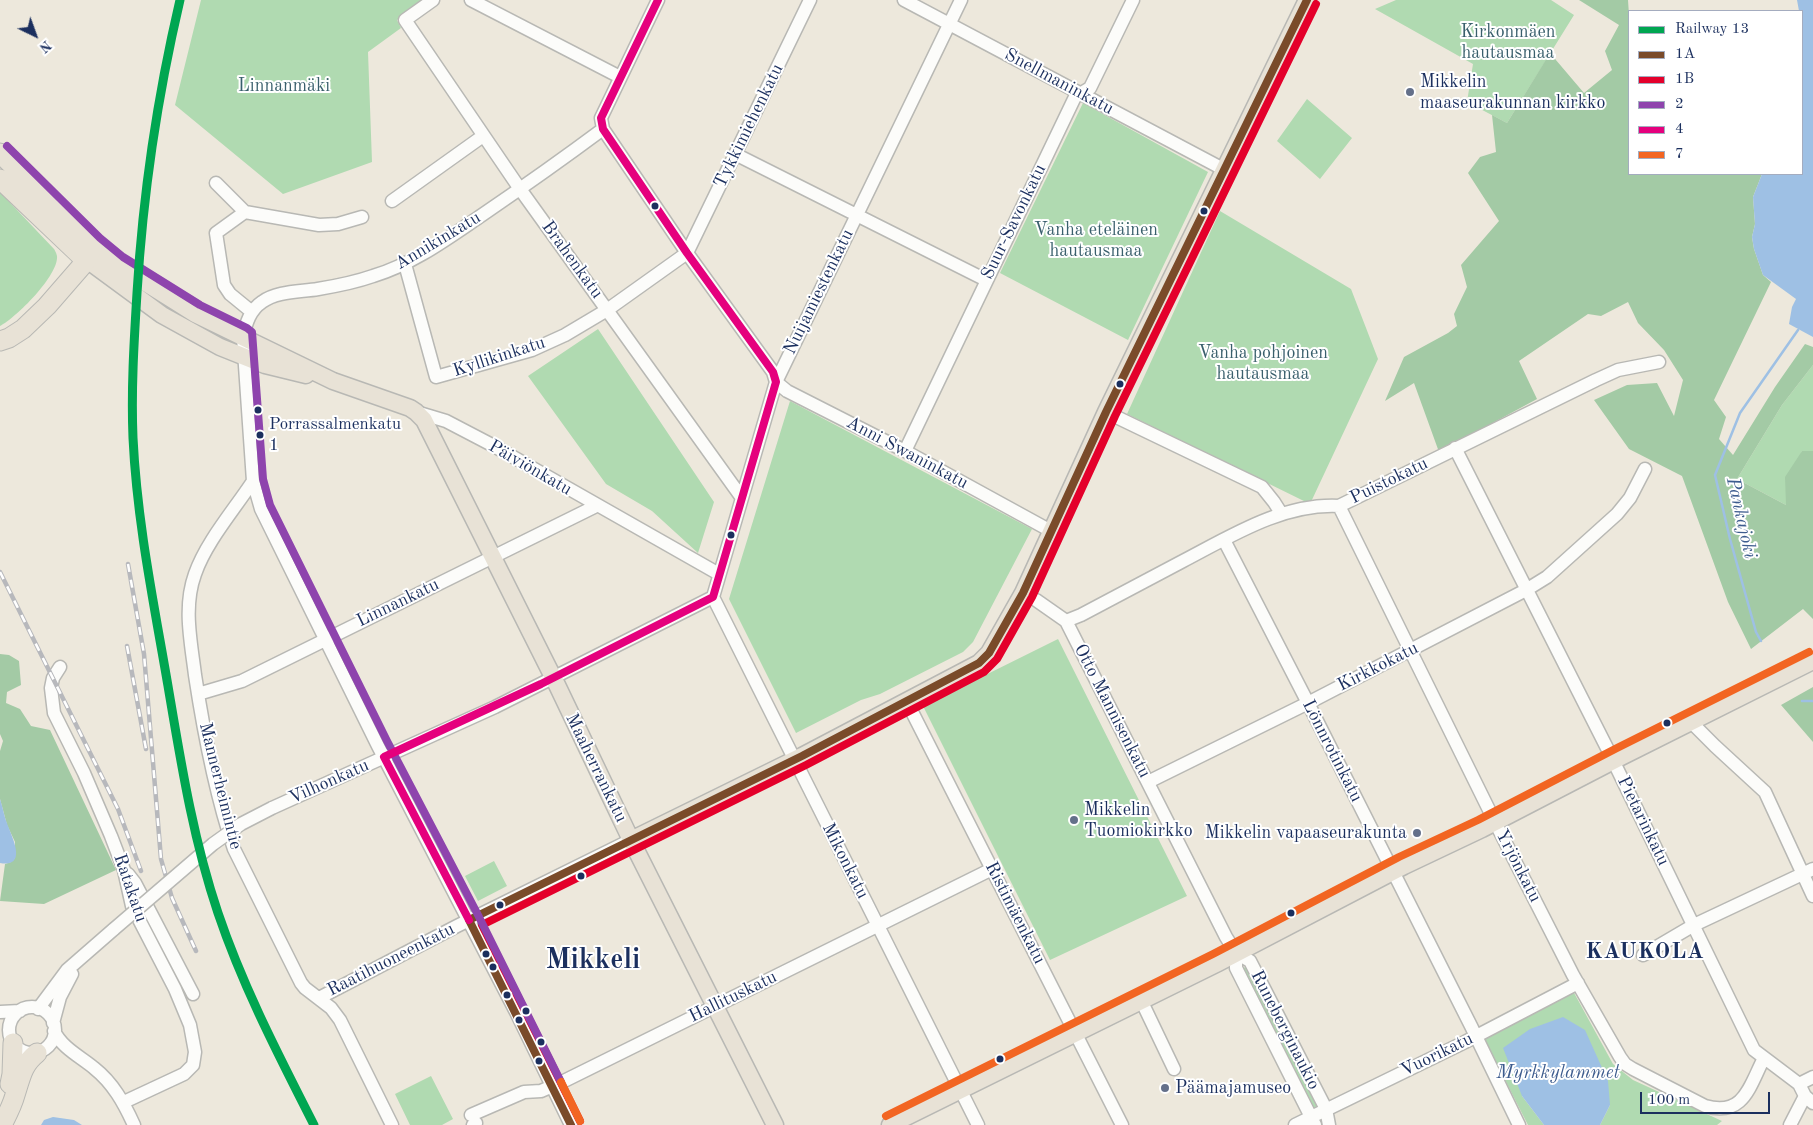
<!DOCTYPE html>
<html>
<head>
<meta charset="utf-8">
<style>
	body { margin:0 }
	#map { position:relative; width:1813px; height:1125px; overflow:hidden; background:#ede8dc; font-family:"Old Standard TT",serif }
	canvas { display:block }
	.legend { position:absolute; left:1628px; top:10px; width:175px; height:165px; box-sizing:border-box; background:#fff; border:1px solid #a4acbf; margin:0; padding:6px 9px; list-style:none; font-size:15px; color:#1b2f5e }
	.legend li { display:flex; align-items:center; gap:10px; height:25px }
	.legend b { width:25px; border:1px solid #a4acbf }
	.north { position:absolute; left:10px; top:10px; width:50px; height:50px; -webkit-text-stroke:4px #fff; paint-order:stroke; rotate:138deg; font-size:14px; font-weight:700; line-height:20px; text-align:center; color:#1b2f5e }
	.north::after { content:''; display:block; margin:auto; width:18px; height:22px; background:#1b2f5e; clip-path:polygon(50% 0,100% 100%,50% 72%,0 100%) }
	.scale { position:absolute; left:1640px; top:1092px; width:130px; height:22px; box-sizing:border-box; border:2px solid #1b2f5e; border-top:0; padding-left:6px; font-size:15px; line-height:18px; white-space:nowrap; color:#1b2f5e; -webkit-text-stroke:4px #fff; paint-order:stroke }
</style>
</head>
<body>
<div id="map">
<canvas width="1813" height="1125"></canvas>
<ul class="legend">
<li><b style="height:6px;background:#00a651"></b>Railway 13</li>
<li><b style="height:6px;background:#7a4b2a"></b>1A</li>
<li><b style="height:6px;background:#e4002b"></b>1B</li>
<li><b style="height:6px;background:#8e44ad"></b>2</li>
<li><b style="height:6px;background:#e5007d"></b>4</li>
<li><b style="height:6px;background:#f26522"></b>7</li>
</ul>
<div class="north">N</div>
<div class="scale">100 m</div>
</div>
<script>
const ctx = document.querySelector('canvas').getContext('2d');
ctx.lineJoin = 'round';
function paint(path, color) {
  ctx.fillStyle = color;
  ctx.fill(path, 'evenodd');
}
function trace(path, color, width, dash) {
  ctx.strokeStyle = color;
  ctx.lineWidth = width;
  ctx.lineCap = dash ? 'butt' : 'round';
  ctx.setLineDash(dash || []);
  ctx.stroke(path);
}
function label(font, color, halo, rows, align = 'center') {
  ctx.font = font + ' "Old Standard TT",serif';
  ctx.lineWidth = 4;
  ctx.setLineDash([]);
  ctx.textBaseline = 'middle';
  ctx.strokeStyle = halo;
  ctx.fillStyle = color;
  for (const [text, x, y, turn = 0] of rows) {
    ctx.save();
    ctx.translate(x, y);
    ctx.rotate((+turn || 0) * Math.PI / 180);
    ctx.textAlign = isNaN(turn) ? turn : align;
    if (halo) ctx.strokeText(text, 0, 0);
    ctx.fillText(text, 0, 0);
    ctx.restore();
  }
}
paint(new Path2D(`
	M201,0h223l-27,20 4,8 -33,24 4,110 -89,32 -108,-89z
	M1396,0h155l23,15 -67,108 -40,-21 6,-38 -98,-55z
	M1307,99l45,39 -32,41 -43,-38z
	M1083,103l125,69 -80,168 -128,-67z
	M0,192l54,57c1,1 3,6 3,7 2,19 -41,62 -57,70z
	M1220,211l131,78 27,70 -68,145 -183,-90z
	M598,329l116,173 -16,51 -46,-42 -46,-27 -78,-108z
	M1813,365v86h-11l-16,54 -49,-26 45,-74z
	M790,401l242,128 -59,113 -10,10 -83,42 -19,6 -65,33 -67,-134z
	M1058,639l129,257 -137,64 -127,-254z
	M494,861l13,25 -29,15 -13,-25z
	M1250,965l73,144 -11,6 -73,-145z
	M1573,991l40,73 20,16 89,41 -5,4h-117l10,-20 -88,-9 22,29h-16l-45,-88z
	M431,1076l22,43 -11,6h-32l-15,-31z`), '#b0dab1');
paint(new Path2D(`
	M1579,0h49l1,15v159h133l-9,23 2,27 -3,13 2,12 9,26 8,7 -57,118 12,17 -7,22 14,16 42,-68 30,-43 8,3v18l-31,40 -45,74 49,26 -1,-28 17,-26h11v168l-10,-10 -52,40 -23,-47 -46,-126 -53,-27 -35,-49 33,-15 30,-2 17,33 9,-36 -19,-30 -26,-27 -10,-21 -27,14 -13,-2 -69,47 18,38 -98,53 -25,-69 -29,18 19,-44 44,-24 9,-7 -3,-12 13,-27 -6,-22 38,-44 -31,-48 12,-16 16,-5 -4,-37 15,8 43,-70 34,40 28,-23 -7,-19 14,-26z
	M0,654l9,1 10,6 2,24 -14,7 -1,11 14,6 11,17 19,4 66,140 -72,34 -44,-3 5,-37 6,-2 4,-4v-16l-8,-17 -7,-26v-48l3,-10 -3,-7z
	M1813,687v55l-32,-37z`), '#a3caa5');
paint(new Path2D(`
	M1797,0h16v337l-24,-13 3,-17 4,-8 -33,-24 -9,-26 -2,-12 3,-13 -2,-27 9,-23h40v-163h-3z
	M0,799c3,9 4,18 8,27 4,11 20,42 -8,37z
	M1563,1017l22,13 23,51 2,24 -10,20h-56l-22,-29 -19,-48 27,-19z
	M53,1117l21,3 8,5h-41l3,-5z`), '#9ec0e4');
trace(new Path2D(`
	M1761,641l-5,-9 -26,-93 -15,-64 25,-62 58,-83
	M1802,701h11`), '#9ec0e4', 2.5);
const minor = new Path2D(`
	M433,0l-28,20 115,169 222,309
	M471,0l149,77
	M658,0l-57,118 2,11 84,124 86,119 3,10
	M904,0l321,170
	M735,154l251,126
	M216,183l29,29
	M392,201l91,-65
	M405,264l31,113 96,-27 33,-15 42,-25 80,-57 123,-253
	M252,312l-22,-18 -6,-9 -8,-52 29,-21 74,13 19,-1 24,-7
	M776,382l11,9 118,60 146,80
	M416,412l30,9 46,24 227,129
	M1106,412l156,75 12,15 7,11
	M1455,448l153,302 146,300 45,34 6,12 8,7
	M905,451l170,-354 15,-9 43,-88
	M253,481c-19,29 -47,61 -58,93 -12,33 -4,68 0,101 9,59 20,118 39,174l67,134 4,5 26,20 9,12 52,105
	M1339,506l156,316 78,153 47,82 5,7 8,5 72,37c39,11 44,-19 59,-48
	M1224,540l84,163 163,323 48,99
	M1023,593l13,7 30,21 160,316 10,16 14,8 76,148 3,16
	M713,597l63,-215 185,-382
	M713,597l265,528
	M1066,621l15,-6c34,-18 68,-36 102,-54 48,-25 100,-58 156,-55l257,-126 22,-10 41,-8
	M60,667l-7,11 -2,10 3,25 30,60 27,63 13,34 8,36 43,83 15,36 5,27 -2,13 -9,9 -60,28
	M198,694l44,-13 354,-175
	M907,702l215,423
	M1691,722l24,24 50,46 48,104
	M1148,782l160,-79 218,-113 21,-13 70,-63 13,-16 15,-29
	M272,808l223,-101 218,-110
	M128,874l7,9 58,111
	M1236,953v15l79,157
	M1643,955l51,-30 119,-56
	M319,998l138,-72 174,-86
	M1141,1000l33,69
	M9 1030a23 23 0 1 1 46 0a23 23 0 1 1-46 0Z
	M38,1009l29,-39 47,-41
	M0,1012l20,-1
	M53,1023l7,-26 12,-23
	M54,1031c8,17 27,26 40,37 19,15 30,35 40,57
	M1799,1084l14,-7
	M471,1115l53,-23 17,-1 23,-10 428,-212
	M473,1125l3,-2
	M571,1125l-55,-113 -138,-266 -117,-237 -8,-28 -10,-144c3,-14 7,-27 19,-35 15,-11 38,-10 56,-13 18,-3 38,-7 55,-13 40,-12 75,-38 109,-61 41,-28 82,-57 121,-86
	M1295,1125l170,-83 113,-59
	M1790,1125l15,-29`);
const major = new Path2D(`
	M93,245l24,20 78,49 138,67 77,27 6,4 8,8 133,265 74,155 144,285
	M79,254l83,61 58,32 45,18 41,10
	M631,840l171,-84 177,-93 10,-10 34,-60 83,-181 201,-412
	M890,1125l328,-162 186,-97 78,-37 139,-72 192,-96`);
const highway = new Path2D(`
	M0,153l93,92
	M0,179l79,75
	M0,341l9,-3 14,-9 24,-23 40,-46 6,-15
	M10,1084l2,-10 1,-31
	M2,1125c5,-10 10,-19 13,-30 6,-18 7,-30 22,-42`);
trace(minor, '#b8b8b4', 15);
trace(major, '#b8b8b4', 19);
trace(highway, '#b8b8b4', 21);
trace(minor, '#fcfcfa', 12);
trace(major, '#e8e2d6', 16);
trace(highway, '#e8e2d6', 19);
const rail = new Path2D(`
	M128,564l16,90 17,205 11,39 24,53
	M0,572l118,237 23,62
	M127,646l19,103`);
trace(rail, '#b7b8bc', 4.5);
trace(rail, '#fff', 2.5, [8]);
const minorBridge = new Path2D(`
	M114,929l99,-85 28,-20 31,-16`);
trace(minorBridge, '#b8b8b4', 15, []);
trace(minorBridge, '#fcfcfa', 12);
trace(new Path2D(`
	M571,1125l-102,-205 333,-164 177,-93 10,-10 34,-60 83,-181 201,-412`), '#7a4b2a', 8);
trace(new Path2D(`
	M580,1121l-98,-196 324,-160 178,-93 13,-13 35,-62 83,-181 201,-412`), '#e4002b', 8);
trace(new Path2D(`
	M7,146l93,92 23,19 77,48 47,23 5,4 11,147 7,26 117,236 91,174 83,167`), '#8e44ad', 8);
trace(new Path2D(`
	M469,920l-85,-163 157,-73 172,-87 63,-215 -3,-10 -86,-119 -84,-124 -2,-11 57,-118`), '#e5007d', 8);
trace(new Path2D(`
	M561,1082l19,39
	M886,1116l327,-162 186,-97 79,-37 139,-72 192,-96`), '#f26522', 8);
trace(new Path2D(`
	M180,0c-23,98 -37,193 -43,293 -3,49 -6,97 -4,145 4,84 21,166 35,248 13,77 25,153 50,227 25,74 61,143 96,212`), '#00a651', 9);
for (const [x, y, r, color] of [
	[1410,92,5,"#64708a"],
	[655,206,4.5,"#1b2f5e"],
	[1204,211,4.5,"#1b2f5e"],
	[1120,384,4.5,"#1b2f5e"],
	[258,410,4.5,"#1b2f5e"],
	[260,435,4.5,"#1b2f5e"],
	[731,535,4.5,"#1b2f5e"],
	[1667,723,4.5,"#1b2f5e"],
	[1074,820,5,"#64708a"],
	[1417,833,5,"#64708a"],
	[581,876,4.5,"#1b2f5e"],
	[500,905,4.5,"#1b2f5e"],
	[1291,913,4.5,"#1b2f5e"],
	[486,954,4.5,"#1b2f5e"],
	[493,967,4.5,"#1b2f5e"],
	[507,995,4.5,"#1b2f5e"],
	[526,1011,4.5,"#1b2f5e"],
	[519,1020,4.5,"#1b2f5e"],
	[541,1042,4.5,"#1b2f5e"],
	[1000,1059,4.5,"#1b2f5e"],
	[539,1061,4.5,"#1b2f5e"],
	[1165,1088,5,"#64708a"]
]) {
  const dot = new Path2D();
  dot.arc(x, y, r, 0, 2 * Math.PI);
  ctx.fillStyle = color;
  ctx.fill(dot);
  trace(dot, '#fff', 2);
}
label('17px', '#1b2f5e', '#fff', [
	["Porrassalmenkatu",269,425],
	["1",269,446]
], 'left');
label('18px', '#395f6c', '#fff', [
	["Kirkonmäen",1508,32],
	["hautausmaa",1508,53],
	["Linnanmäki",284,86],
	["Vanha eteläinen",1096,230],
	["hautausmaa",1096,251],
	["Vanha pohjoinen",1263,353],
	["hautausmaa",1263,374]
]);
label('18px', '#1b2f5e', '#fff', [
	["Snellmaninkatu",1059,82,28],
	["Tykkimiehenkatu",749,126,-64],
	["Suur-Savonkatu",1014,222,-64],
	["Annikinkatu",438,241,-31],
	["Brahenkatu",572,260,54],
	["Nuijamiestenkatu",819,292,-64],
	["Kyllikinkatu",499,357,-18],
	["Anni Swaninkatu",907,453,28],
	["Päiviönkatu",530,468,30],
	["Puistokatu",1389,481,-26],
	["Linnankatu",398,603,-26],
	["Kirkkokatu",1378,667,-27],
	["Otto Mannisenkatu",1112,711,63],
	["Lönnrotinkatu",1332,751,63],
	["Maaherrankatu",596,768,64],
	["Vilhonkatu",329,782,-24],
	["Mannerheimintie",220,786,76],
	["Pietarinkatu",1643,821,64],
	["Mikonkatu",845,861,63],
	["Yrjönkatu",1518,866,63],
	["Ratakatu",130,888,71],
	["Ristimäenkatu",1015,913,63],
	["Raatihuoneenkatu",391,960,-27],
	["Hallituskatu",733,997,-26],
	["Runeberginaukio",1285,1030,63],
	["Vuorikatu",1437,1055,-26]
]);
label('18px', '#1b2f5e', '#fff', [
	["Mikkelin",1420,82],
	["maaseurakunnan kirkko",1420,103],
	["Mikkelin",1084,810],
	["Tuomiokirkko",1084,831],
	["Mikkelin vapaaseurakunta",1407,833,"right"],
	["Päämajamuseo",1175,1088]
], 'left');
label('italic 19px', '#3d5c8e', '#fff', [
	["Pankajoki",1741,518,77],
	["Myrkkylammet",1558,1073]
]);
ctx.letterSpacing = '1px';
label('bold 22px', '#1b2f5e', '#fff', [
	["KAUKOLA",1645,952]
]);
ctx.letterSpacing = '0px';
label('bold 28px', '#1b2f5e', '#fff', [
	["Mikkeli",593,961]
]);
</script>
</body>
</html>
